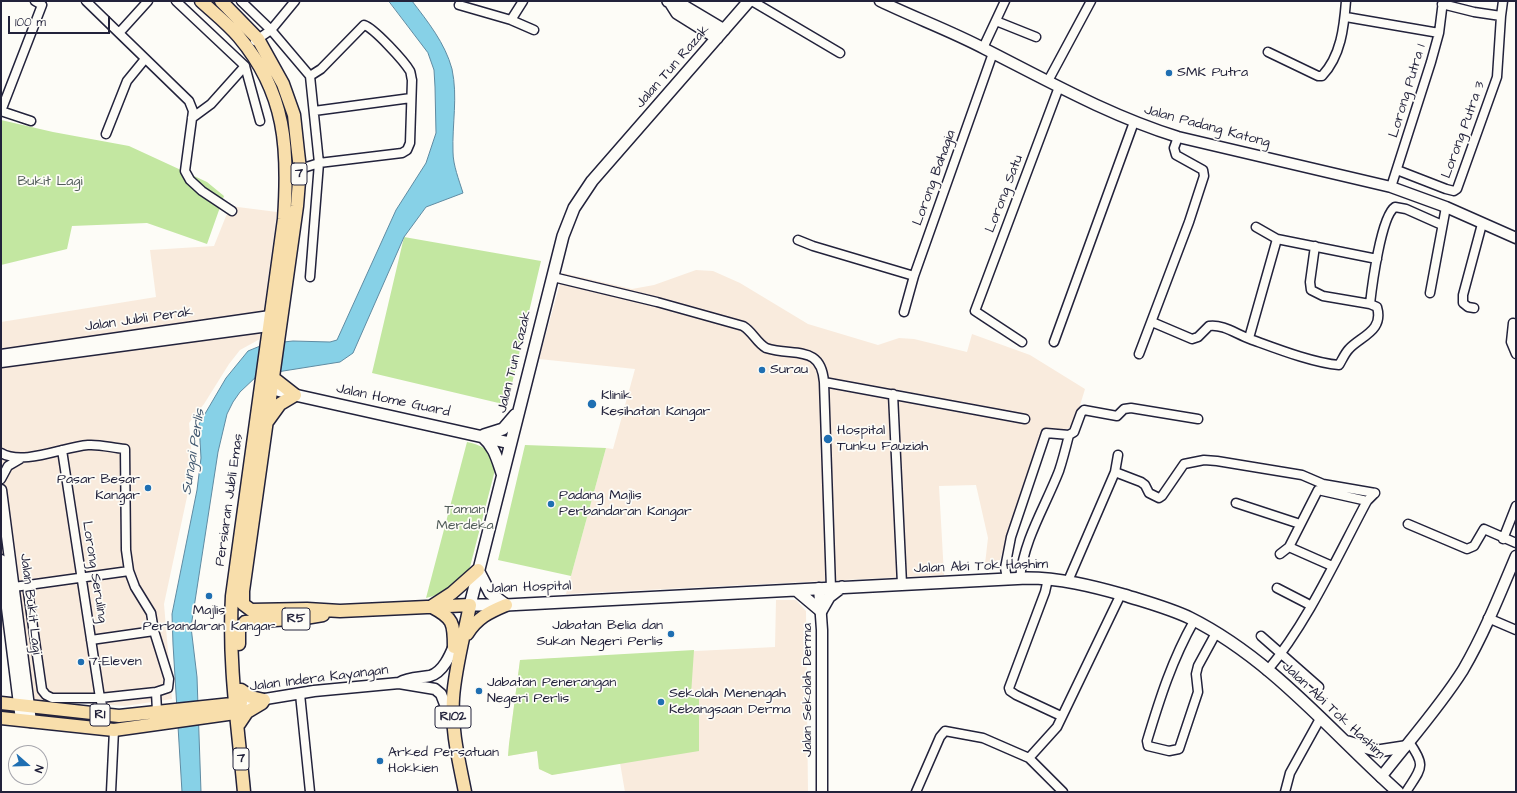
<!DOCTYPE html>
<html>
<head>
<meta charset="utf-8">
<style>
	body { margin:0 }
	#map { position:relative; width:1517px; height:793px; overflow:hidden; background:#fdfcf7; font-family:"Architects Daughter",sans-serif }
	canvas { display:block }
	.frame { position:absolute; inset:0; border:2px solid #22223b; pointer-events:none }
	.north { position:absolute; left:8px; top:745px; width:40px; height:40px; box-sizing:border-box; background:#fdfcf7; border:1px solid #a5a5ac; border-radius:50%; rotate:110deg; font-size:11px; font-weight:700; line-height:16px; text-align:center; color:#22223b }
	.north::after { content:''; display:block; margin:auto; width:14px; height:18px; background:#1f6fb2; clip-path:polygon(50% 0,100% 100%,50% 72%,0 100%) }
	.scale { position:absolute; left:8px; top:16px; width:102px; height:18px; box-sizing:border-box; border:2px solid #22223b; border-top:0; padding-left:5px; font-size:12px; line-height:14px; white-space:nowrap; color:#22223b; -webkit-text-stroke:3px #fdfcf7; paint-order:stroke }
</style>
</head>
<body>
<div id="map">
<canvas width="1517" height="793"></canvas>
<div class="frame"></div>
<div class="north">N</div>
<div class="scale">100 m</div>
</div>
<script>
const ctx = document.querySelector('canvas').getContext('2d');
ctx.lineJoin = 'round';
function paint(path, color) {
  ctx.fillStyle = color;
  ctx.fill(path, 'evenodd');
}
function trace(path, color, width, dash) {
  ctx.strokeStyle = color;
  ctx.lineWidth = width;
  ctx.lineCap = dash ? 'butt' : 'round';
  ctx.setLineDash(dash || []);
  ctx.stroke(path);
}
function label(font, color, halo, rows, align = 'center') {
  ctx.font = font + ' "Architects Daughter",sans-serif';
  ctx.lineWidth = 3.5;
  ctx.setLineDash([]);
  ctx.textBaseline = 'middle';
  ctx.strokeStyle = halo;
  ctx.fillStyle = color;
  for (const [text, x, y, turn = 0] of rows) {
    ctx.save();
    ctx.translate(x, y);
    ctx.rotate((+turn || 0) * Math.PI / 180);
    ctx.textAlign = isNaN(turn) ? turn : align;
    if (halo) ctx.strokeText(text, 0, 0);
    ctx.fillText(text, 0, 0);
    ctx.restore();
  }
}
paint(new Path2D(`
	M230,206l47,6 -17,127 -20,11 -11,14 -25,40 -15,19 4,46 -29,135 8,95 -47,7 -112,-8 -9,-68h-3v-308l155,-25 -6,-47 64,-4z
	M696,270l17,1 27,12 68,41 70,21 21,-7 15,1 53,13 5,-18 58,21 55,34 -11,36 -9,5 -20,-2 -31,85 -14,47 -15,4 3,-26 -12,-53 -37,1 5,89 -378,19 40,-146 7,1 22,-80 -96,-10 24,-86 69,16 22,-4z
	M776,600h20l10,11 2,181h-183l-5,-29 -68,12 -13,-6 -2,-18 -29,5 1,-12 11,-84 255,-13z`), '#f9ebdd');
paint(new Path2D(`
	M1,120l52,12 76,14 78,36 17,14 -17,48 -60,-21 -75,3 -5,23 -66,16z
	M404,237l137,24 -34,144 -135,-32z
	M467,442c19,4 24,9 28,28l-25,97c-9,17 -26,27 -44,31z
	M525,445l81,3 -35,128 -73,-16z
	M694,650l-3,45 8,-1v57l-147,24 -13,-6 -2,-18 -29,5 1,-12 11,-84z`), '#c3e7a1');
const water = new Path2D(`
	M389,1h23c16,21 33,42 40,68 6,28 0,55 1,83 0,13 6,28 10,41l-37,14 -22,30 -51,116 -13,9 -82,13 -18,17 -7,10 -6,12 -9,38 -27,175 6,50 4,115h-19l-9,-148 -1,-30 25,-124 4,-32 -2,-34 27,-46 22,-27 17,-7 28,-3 37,1 7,-2 59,-130 30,-47 10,-30 -1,-46 -1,-17 -6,-17z`);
paint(water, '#87d1e7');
trace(water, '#5f8ba2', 1);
const minor = new Path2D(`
	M86,1l103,100 4,10 -8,60 5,9 12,11 30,20
	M176,1l69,65 15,55
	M241,1l30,29 39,46 9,87 -9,114
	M752,1l88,52
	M459,5l52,15 12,-19
	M1501,16l2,-15
	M1346,17l93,16
	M511,20l23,10
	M996,21l40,16
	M119,33l29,-32
	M255,41l16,-11 24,-29
	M983,48l22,-47
	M1268,52l50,24h4c19,-20 22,-49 24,-75
	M1048,81l43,-80
	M314,111l97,-13
	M192,118l19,-14 34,-38
	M31,121l-30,-10 41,-106 -7,-4
	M106,134l21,-53 18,-22
	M300,169l19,-6 83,-10 5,-3 3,-7 2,-63c-1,-3 -1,-7 -2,-9 -6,-10 -36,-43 -46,-46l-43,44 -11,7
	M1397,170l49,19 8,2 3,-2 40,-112 4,-61 -27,-4 -32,-8
	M1391,187l40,-125 8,-29 4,-32
	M1256,227l21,12 100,20
	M798,240l15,6 101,30
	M1315,246l-5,36 1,8 12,6 47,8c2,-18 11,-88 25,-97l11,2 36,16
	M553,277l104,25 86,24c10,6 13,16 23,22 28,9 55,-4 58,34l7,206
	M1430,293l16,-86
	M1474,308l-6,-1 -5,-4v-8l19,-71
	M904,312l10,-36 79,-223
	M1152,322l40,17 6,-2 11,-11c14,-2 27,8 41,13 25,9 63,24 89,26 3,-5 6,-12 10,-16 12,-13 35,-18 28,-42l-7,-3
	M1513,323l-2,19 5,12
	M1249,338l28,-99
	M1022,342l-47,-31 84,-224
	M1054,342l80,-220
	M1139,354l50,-132 15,-46 -1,-6 -27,-15 -2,-7 4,-11
	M824,382l201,37
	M893,394l9,190
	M62,450l38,248 5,17
	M1,453c22,13 62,-6 87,-8 12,-1 24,3 37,4l1,101 3,21 6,16 16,26 3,18 15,48 -1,9 -12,4 -56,6h-48l-6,-3 -4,-5 -15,-105
	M1115,472l26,10 4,3 4,8 10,5 3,-2 22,-32 20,-4 13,1 85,14 21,9 52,9
	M1,479l7,-13 12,-7
	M1236,503l64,21
	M1408,524l59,25 7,-3 10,-17 32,14
	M1503,539l13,-33
	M1289,547l43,19
	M1280,554l9,-7 29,-57 49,11
	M1007,578l-2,-10 6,-31 35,-104 23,2 5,-3 7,-19 3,-3 33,6 7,-7 7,-1 67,11
	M1020,578c4,-39 25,-71 39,-107 4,-12 7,-24 10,-36
	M1048,579l-3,13 -36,96 1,3 6,4 45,21
	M1068,581l47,-109 3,-17
	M14,587l115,-16
	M1277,588l33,17
	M1488,618l28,12
	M1194,621c-22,39 -34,77 -47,120l1,5 21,5 10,-2 19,-57 -2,-18 2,-8 18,-33
	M1261,636l58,51
	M91,640l63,-9
	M1267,671c41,-49 70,-114 100,-170l8,-8
	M156,692l1,19
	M300,694l10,98
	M1029,758l28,-31 64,-133
	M111,792l3,-62
	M916,792l24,-55 5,-6 38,7 46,20 34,34
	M1285,792l5,-19 31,-56
	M1406,792c15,-24 21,-25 3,-50`);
const tertiary = new Path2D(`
	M880,1c35,17 71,30 105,48 63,32 125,67 193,88l213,50 55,20 70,31
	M1,355l269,-39h8
	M1,362l275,-37
	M1,490l30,232
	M1,560l20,160
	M819,588l3,42v162
	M399,683l36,6 6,5 10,26
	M241,703l73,-12 85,-8c10,-6 20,-5 31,-7 14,-4 21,-23 26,-35
	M1381,777c28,-36 58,-69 82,-107 21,-36 37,-76 53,-114`);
const secondary = new Path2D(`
	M668,1l14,4 42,25
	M749,1l-157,180 -18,27 -11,28 -93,369h36l521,-27c33,0 65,8 97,17 22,7 45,13 66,23 82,41 141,114 208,174
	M670,2l7,11 40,25
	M263,386l32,9 215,48
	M484,435l19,-6 12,-14
	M482,436c12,10 15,22 20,37
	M478,570l12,23 16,12
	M796,590l25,21 8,-14 13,-10
	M1348,742l30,9 26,-4`);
const primary = new Path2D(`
	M201,1c13,12 27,23 38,36 47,56 50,112 45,182l-52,377c-4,66 6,131 12,196
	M221,1l37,38 25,45 11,31 4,37 2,17 -3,37 -54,385v13l8,6 56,-1 33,2 130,-6c-6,31 -15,63 -17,93 -2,32 6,63 12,94
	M267,422l13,-18 15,-9 -23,-18
	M432,606l20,-13 26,-23
	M432,607c21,11 22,16 22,40
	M467,634c10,-16 22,-22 39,-29
	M239,644v-14l6,-8 60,-4 18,-3
	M1,703l118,13 122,-13
	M1,718l113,12 121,-17 6,-6
	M239,724l8,-12 15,-9 2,-3 -13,-3 -10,-7`);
trace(minor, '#22223b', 11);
trace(tertiary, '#22223b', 13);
trace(secondary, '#22223b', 14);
trace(primary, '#22223b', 15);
trace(minor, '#fdfcf7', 8);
trace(tertiary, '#fdfcf7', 10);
trace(secondary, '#fdfcf7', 11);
trace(primary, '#f8deab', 12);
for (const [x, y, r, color] of [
	[1169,73,4,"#1f6fb2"],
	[762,370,4,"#1f6fb2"],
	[592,404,5,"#1f6fb2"],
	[828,439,5,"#1f6fb2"],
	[148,488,4,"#1f6fb2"],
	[551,504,4,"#1f6fb2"],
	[209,596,4,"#1f6fb2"],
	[671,634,4,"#1f6fb2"],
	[81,662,4,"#1f6fb2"],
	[479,691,4,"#1f6fb2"],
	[661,702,4,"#1f6fb2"],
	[380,761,4,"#1f6fb2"]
]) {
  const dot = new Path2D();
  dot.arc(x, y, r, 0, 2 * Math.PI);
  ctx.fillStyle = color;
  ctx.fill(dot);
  trace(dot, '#fdfcf7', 1.5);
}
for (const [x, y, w] of [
	[299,174,16],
	[296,619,28],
	[100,715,20],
	[453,717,36],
	[241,759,16]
]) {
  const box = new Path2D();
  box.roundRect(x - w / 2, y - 11, w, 22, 3);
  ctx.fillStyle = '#fdfcf7';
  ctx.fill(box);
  trace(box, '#22223b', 1);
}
label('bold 13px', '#22223b', null, [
	["7",299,174],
	["R5",296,619],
	["R1",100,715],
	["R102",453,717],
	["7",241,759]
]);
label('14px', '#22223b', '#fdfcf7', [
	["Jalan Tun Razak",673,67,-49],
	["Lorong Putra 1",1408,91,-73],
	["Jalan Padang Katong",1207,127,15],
	["Lorong Putra 3",1464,130,-70],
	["Lorong Bahagia",935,178,-70],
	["Lorong Satu",1005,194,-69],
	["Jalan Jubli Perak",139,320,-8],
	["Jalan Tun Razak",515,362,-76],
	["Jalan Home Guard",393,401,12],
	["Persiaran Jubli Emas",230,500,-82],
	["Jalan Abi Tok Hashim",981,567,-2],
	["Lorong Seruling",94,572,81],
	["Jalan Hospital",529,588,-2],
	["Jalan Bukit Lagi",30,604,83],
	["Jalan Indera Kayangan",319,679,-7],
	["Jalan Sekolah Derma",808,690,-90],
	["Jalan Abi Tok Hashim",1333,711,43]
]);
label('14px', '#22223b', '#fdfcf7', [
	["SMK Putra",1177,73],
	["Surau",770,370],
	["Klinik",601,396],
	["Kesihatan Kangar",601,412],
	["Hospital",837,431],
	["Tunku Fauziah",837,447],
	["Pasar Besar",140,480,"right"],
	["Kangar",140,496,"right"],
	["Padang Majlis",559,496],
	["Perbandaran Kangar",559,512],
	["Majlis",209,611,"center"],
	["Perbandaran Kangar",209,627,"center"],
	["Jabatan Belia dan",663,626,"right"],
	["Sukan Negeri Perlis",663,642,"right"],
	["7-Eleven",89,662],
	["Jabatan Penerangan",487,683],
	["Negeri Perlis",487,699],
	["Sekolah Menengah",669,694],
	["Kebangsaan Derma",669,710],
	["Arked Persatuan",388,753],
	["Hokkien",388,769]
], 'left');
label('14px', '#525d5a', '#fdfcf7', [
	["Bukit Lagi",50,182],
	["Taman",465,510],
	["Merdeka",465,526]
]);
label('italic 15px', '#40576f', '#fdfcf7', [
	["Sungai Perlis",194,452,-81]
]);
</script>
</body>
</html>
